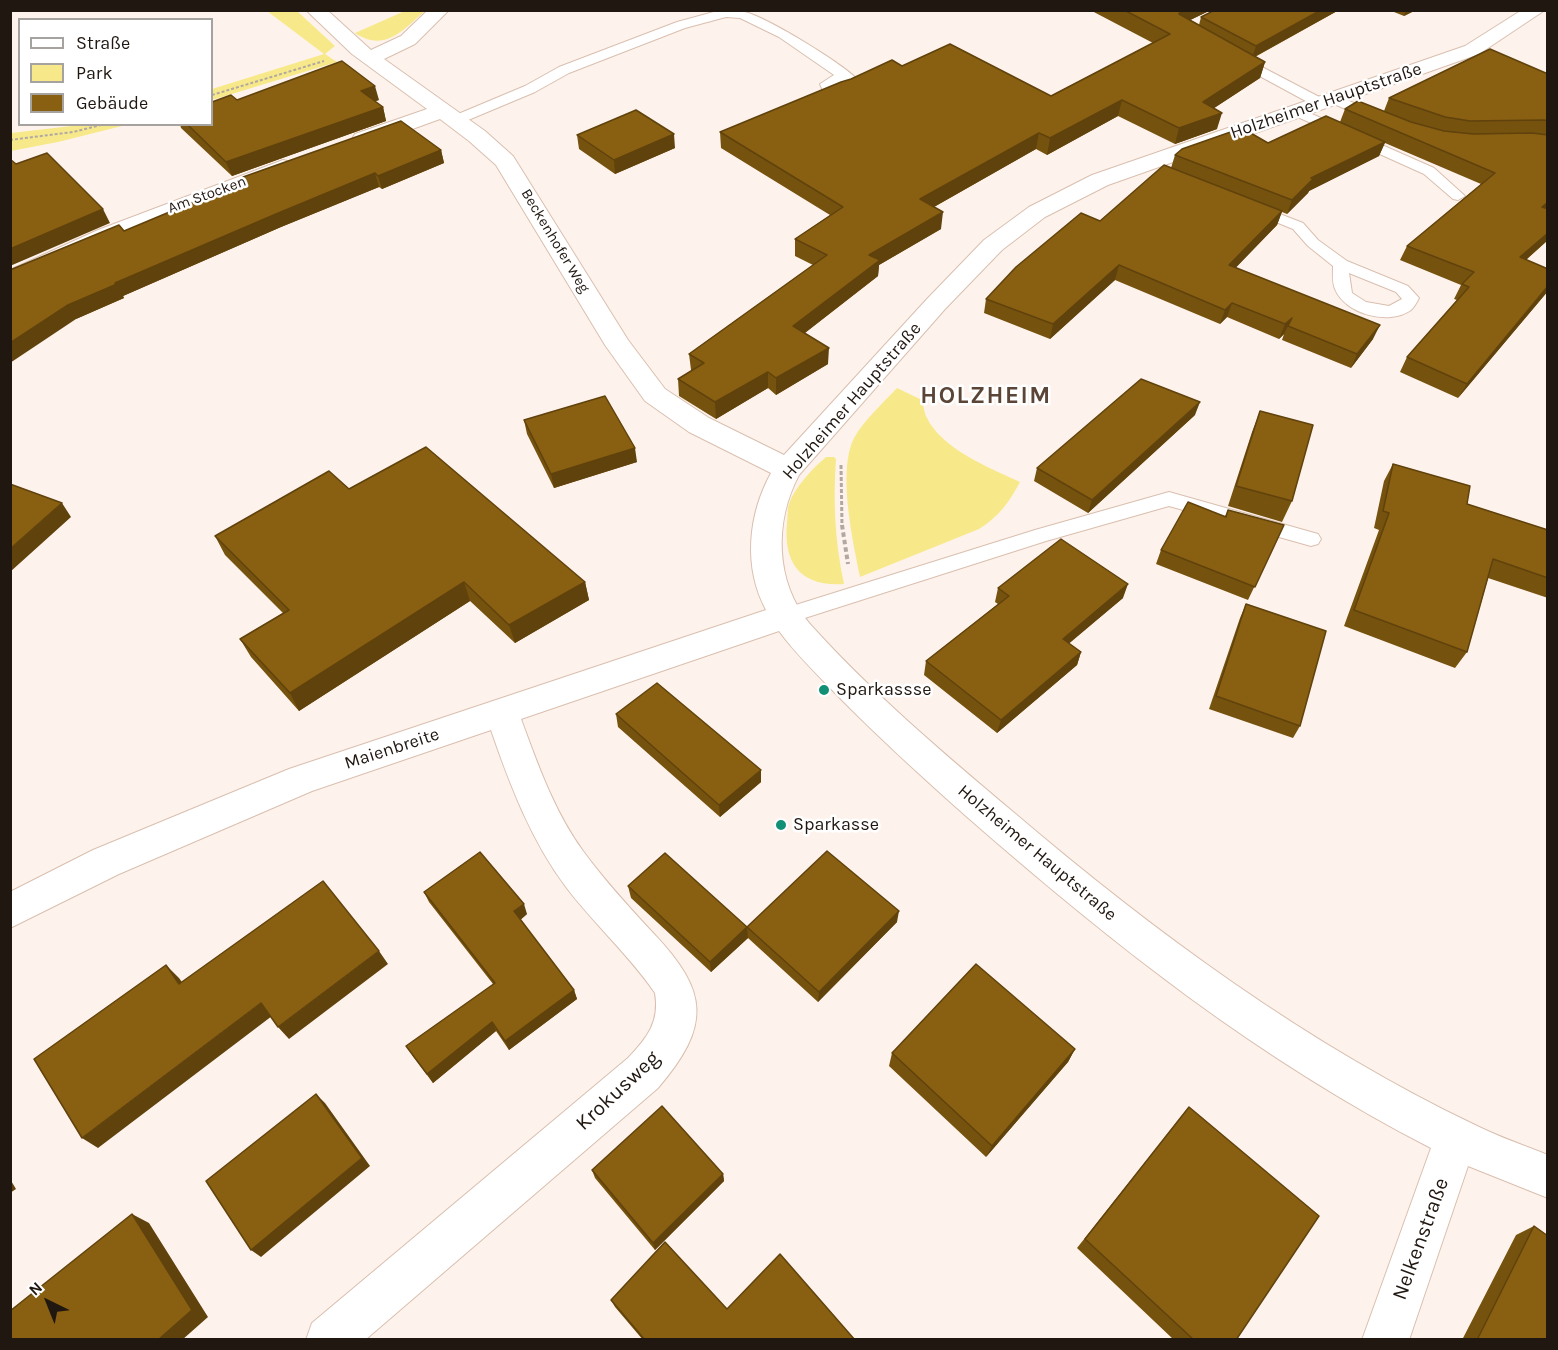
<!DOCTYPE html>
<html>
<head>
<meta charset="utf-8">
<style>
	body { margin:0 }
	#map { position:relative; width:1558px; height:1350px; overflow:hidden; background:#fef3ec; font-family:Karla,sans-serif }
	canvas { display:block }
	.frame { position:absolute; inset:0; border:12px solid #201711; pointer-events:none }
	.legend { position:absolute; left:18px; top:18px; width:195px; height:108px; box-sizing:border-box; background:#fff; border:2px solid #a6a2a0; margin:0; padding:8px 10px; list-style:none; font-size:18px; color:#201711 }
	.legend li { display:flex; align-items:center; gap:12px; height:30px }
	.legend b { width:30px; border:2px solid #a6a2a0 }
	.north { position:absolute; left:18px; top:1272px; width:60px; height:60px; -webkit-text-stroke:4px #fff; paint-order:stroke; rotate:317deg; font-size:16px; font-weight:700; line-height:24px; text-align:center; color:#201711 }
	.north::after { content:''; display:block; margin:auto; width:21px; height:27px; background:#201711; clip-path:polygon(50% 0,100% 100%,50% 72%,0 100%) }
</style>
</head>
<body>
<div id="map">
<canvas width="1558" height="1350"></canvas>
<div class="frame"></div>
<ul class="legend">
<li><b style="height:8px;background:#fff"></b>Straße</li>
<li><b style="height:16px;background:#f7e98a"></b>Park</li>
<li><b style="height:16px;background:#895f11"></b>Gebäude</li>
</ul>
<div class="north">N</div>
</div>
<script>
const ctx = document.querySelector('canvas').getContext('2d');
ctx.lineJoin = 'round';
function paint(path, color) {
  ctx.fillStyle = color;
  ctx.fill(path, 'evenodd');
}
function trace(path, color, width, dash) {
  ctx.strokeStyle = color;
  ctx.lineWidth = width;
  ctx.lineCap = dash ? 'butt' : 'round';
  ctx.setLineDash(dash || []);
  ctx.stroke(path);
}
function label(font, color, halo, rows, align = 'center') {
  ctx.font = font + ' Karla,sans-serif';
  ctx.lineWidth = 5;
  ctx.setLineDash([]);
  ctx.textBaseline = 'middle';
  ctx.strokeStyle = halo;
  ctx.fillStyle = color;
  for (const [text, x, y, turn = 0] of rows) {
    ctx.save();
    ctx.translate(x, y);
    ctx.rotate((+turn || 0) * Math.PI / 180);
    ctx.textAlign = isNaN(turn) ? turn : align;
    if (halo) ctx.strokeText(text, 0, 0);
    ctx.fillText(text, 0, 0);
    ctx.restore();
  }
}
paint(new Path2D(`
	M407,10l18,1c-22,19 -40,42 -70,22z
	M267,11h30l38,35 -10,8 12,8 -125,38v-11l112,-35z
	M80,125h46l-68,17 -47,9v-18z
	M897,388l25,12c2,6 2,13 5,18 15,31 63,50 93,64 -11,21 -22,35 -41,47l-119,48c-7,-35 -23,-106 -6,-139 10,-18 29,-35 43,-50z
	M826,457h8l2,2c-3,43 -1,83 8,125 -43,3 -61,-20 -57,-62 1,-6 0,-13 2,-18 6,-17 24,-36 37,-47z`), '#f7e98a');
const service = new Path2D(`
	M721,10c8,0 16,0 24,2 23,6 101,53 116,71 -9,14 -22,14 -37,10l-4,-9 14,-9 -55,-38 -39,-19 -14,-1 -41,11 -116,45 -34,19 -74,31h-10l-2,-3 2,-3 74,-31 34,-19 118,-45zM842,81l5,3 -5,4 -7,-1 -1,-1z
	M1237,54l88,46 2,3 -7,4 -5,-1 -83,-45 -1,-3z
	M1332,94l49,20 2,3 -2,3h-10l-44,-19 -2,-3z
	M1296,107l138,61 31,28 -7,4 -5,-1 -29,-25 -133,-60 -2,-3 2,-3z
	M1254,204l49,19 15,17 29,21 61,25 11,12c-2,4 -5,9 -8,12 -22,16 -66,4 -76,-21 -3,-7 -2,-16 -2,-23l-25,-20 -15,-17 -44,-18 -2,-3zM1349,273l47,19 6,7 -13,7 -23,-4 -14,-9z
	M1169,492l149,42 3,5 -3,5 -7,2 -142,-40 -123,35 -260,83 -7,-3 -3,-5 3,-5 7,-3 249,-78z`);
const minor = new Path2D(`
	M306,10h21l44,40 30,-14 27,-26h21l-34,34 -31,15 101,72 28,25 115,184 37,49 44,29 75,37 143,-156 57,-59 45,-33 63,-32 373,-129 57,-36h23l-66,44 -371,131 -63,32 -43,33 -57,59 -146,166c-25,47 -24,106 10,148 62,69 133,129 203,188 142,121 294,233 463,314 24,12 48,20 73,30v43l-80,-32 -59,174h-47l69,-192c-172,-88 -320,-205 -465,-332 -45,-40 -90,-81 -132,-124 -19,-20 -39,-39 -55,-61l-258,88c17,46 33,92 62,132 21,29 47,57 71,83 55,58 57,92 4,154l-293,252h-59l6,-17 316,-265c19,-20 32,-36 27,-65 -24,-36 -62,-70 -89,-106 -35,-47 -56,-102 -75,-157l-179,61 -193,83 -109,54v-36l83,-42 196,-81 477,-159c-23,-43 -18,-95 5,-137l-82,-41 -44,-31 -40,-56 -109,-180 -27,-24 -29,-22 -69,25 -8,2 -8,-2 -3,-5 3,-5 72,-25 -75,-55z
	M283,160l8,2 3,5 -3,5 -177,68 -104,46v-16l88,-40z`);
trace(service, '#d9bfaf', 2);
trace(minor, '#d9bfaf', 2);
trace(new Path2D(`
	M212,95l112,-34
	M10,140l63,-8 32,-8`), '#b2a8a1', 2, [3, 2]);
trace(new Path2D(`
	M841,465l1,61`), '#b2a8a1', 3, [4, 2]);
trace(new Path2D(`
	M842,525l6,39`), '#b2a8a1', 4, [4.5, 3]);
paint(service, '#fff');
paint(minor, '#fff');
paint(new Path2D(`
	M1090,10h121l-21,10 9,5 2,-8 138,-7 -84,47 10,5 -5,16 -46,30 3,21 -42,15 -57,-28 -71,39 -11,-6 -102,58 7,22 -62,36 -1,11 -73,57 23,31 -52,31 -8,-7 -52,31 -37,-23 -1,-17 14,-8 -1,-1 -2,-16 124,-89 -18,-9v-17l35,-24 -109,-67 -1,-16 131,-53 51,-13 149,30 102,-53z
	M1389,10h27l-12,6z
	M1548,74v166l-22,20 22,9v22l-90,107 -58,-26 7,-15 50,-57 -3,-1 7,-14 -61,-25 7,-14 74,-62 -96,-41 -6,13 -70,35 -1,2 -21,21 -5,-2 -5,13 -42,43 138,71 -22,29 -69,-28 2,-6 -5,5 -52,-22 -7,7 -105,-44 -65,59 -66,-26 2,-14 114,-78 71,-53 4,-13 93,-12 72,-21 5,-13 39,2 5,-13z
	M237,100h142l-4,1 8,6 3,14 -154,55 -51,-48 -1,-4h32z
	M577,135l98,13 -60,26 -36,-25z
	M441,150l3,13 -62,26 -3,-2 -98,40 -158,69 1,2 -48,21 48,-88 120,-50 -1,-4z
	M1260,411l32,90 -10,21 -54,-16 24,-74z
	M1195,415l-107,98 -54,-32 3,-13z
	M524,420l113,42 -83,26 -27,-54z
	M1393,464l74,40 81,26v68l-60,-20 -21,74 -12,16 -111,-42 35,-96 -5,-2 10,-47z
	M349,489l236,93 4,18 -74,43 -45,-42 -171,110 -48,-54 -11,-18 43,-26 -58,-58 -10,-19z
	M1228,510l56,15 -36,75 -92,-36 5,-14 64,-34z
	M998,588l125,10 -54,45 12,9 -4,13 -80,68 -73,-58 2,-14 72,-57 -3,-2z
	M1246,604l54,122 -7,12 -84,-29 31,-91z
	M616,714l145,68 -41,35 -102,-90z
	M628,886l119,41 150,-5 -79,80 -70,-64 -37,34 -80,-74z
	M424,892l103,22 -7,6 54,70 3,9 -68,51 -13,-19 -63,52 -21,-28 81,-71 -64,-82z
	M1075,1049l-7,13 -82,95 -97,-91 3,-13z
	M1189,1107l47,233h-62l-97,-92z
	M592,1170l131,4 1,7 -69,69 -60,-72z
	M1534,1226l14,114h-86l54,-105z
	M611,1300l116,9 128,31h-212l-28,-33z`), '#76520f');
paint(new Path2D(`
	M1182,10h29l-35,17 4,-16z
	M1321,10h18l-87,48 4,-12z
	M1406,10h10l-12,6z
	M1265,62l-5,16 -61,40 4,-16z
	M375,86l4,14 -14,5 -4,-14z
	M1122,100l-4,16 -71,39 3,-17z
	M383,107l3,14 -154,55 -6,-14z
	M1222,113l-5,16 -42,15 4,-16z
	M1039,133l-3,16 -118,67 2,-17z
	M674,134l1,14 -60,26 -1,-14z
	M1385,142l-6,14 -70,35 -1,2 -21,21 5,-14 19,-22z
	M441,150l3,13 -62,26 -4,-13z
	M375,173l4,14 -98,40 -158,69 1,2 -48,21 -66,44v-20l58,-38 47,-22 161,-69z
	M1548,202v8l-6,-3z
	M103,209l7,14 -100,43v-17z
	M1282,211l-5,14 -53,55 5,-15z
	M943,212l-2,17 -62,36 -1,11 -85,66v-16l76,-71z
	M1548,233v7l-36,32 8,-15z
	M1119,265l-4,15 -65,59 3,-15z
	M1548,286v5l-90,107 9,-14z
	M1232,303l-5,14 -7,7 5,-14z
	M1292,318l-8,16 -5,5 6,-15z
	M1380,325l-7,14 -22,29 6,-14z
	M829,348l-1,16 -52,31v-17z
	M768,372v16l-52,31 -1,-17z
	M1200,402l-5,13 -107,98 4,-13z
	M635,448l2,14 -83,26 -3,-14z
	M62,503l9,14 -61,55v-23z
	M464,582l6,19 -171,110 -9,-18z
	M585,582l4,18 -74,43 -6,-18z
	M1128,584l-5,14 -64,54 4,-13z
	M1081,652l-4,13 -80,68 4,-13z
	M761,770v12l-41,35 -1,-12z
	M524,904l3,10 -9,8 -4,-11z
	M899,911l-2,11 -79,80 1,-10z
	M747,927l1,11 -37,34 -1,-10z
	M379,951l9,13 -99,75 -11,-12z
	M166,965l13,13 13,18 -13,-12z
	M574,990l3,9 -68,51 -4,-9z
	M261,1003l11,13 -174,132 -16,-10z
	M492,1022l4,9 -63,52 -6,-9z
	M1075,1049l-7,13 -82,95 6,-11z
	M316,1094l9,9 45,63 -109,91 -10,-7z
	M723,1174l1,7 -69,69 -2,-7z
	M10,1179l6,10 -6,4z
	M132,1214l17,9 59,94 -26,23h-24z`), '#60420c');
const building = new Path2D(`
	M1124,10h58l-2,1 -1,3 86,48 -62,40 19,11 -43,15 -57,-28 -72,38 -11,-5 -119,66 23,13 -74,43 11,5 -87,66 36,22 -53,30 -8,-6 -53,30 -37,-23 26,-16 -15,-9 138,-99 -32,-16 48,-32 -123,-75 121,-50 10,-3 41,-19 10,6 48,-22 101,52 119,-62z
	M1215,10h106l-65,36 -55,-29z
	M1490,49l58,25v47l-4,-1 -74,1 -25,-4 -56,-19z
	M342,61l33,25 -14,5 22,16 -157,55 -39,-38h25v-22l19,-7 6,5z
	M1358,101l53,21 33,9 29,3 59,-1 16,2v67l-6,5 6,2v24l-28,24 28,12v17l-81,98 -60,-27 62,-70 -7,-3 12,-12 -67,-26 88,-73 -150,-64z
	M636,110l38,24 -60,26 -37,-25z
	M1326,116l59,26 -74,36 2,1 -21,21 -117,-45 7,-6 60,-21 26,15z
	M401,121l40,29 -63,26 -3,-3 -99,41 -161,69 2,1 -49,21 -58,38v-73l109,-45 5,6 122,-51 -3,-3z
	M47,153l56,56 -93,40v-90l6,5z
	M1164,165l118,46 -53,54 151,60 -23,29 -69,-28 4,-8 -7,6 -53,-21 -7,7 -106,-45 -66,59 -67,-25 30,-32 65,-54 19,8z
	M1141,379l59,23 -108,98 -55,-32z
	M605,396l30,52 -84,26 -27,-54z
	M1260,411l53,14 -21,76 -56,-15z
	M426,447l159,135 -76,43 -45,-43 -174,111 -50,-54 49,-29 -74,-74 114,-65 20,18z
	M1393,464l77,22 -3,18 81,26v48l-55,-19 -26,93 -113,-42 35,-97 -6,-2z
	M10,484l52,19 -52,46z
	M1188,502l38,15 2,-7 56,15 -29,62 -94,-37z
	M1061,539l67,45 -65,55 18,13 -80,68 -75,-59 83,-65 -11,-8z
	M1246,604l80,27 -26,95 -84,-30z
	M657,683l104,87 -42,35 -103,-91z
	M827,851l72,60 -80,81 -72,-65z
	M480,852l44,52 -10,7 60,79 -69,51 -13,-19 -65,52 -21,-28 89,-63 -71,-91z
	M665,853l82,74 -37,35 -82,-76z
	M323,881l56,70 -101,76 -17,-24 -179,135 -48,-79 132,-94 13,19z
	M976,964l99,85 -83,97 -100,-93z
	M316,1094l46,64 -111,92 -45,-69z
	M662,1106l61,68 -70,69 -61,-73z
	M1189,1107l130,109 -83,124h-42l-109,-101z
	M132,1214l60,96 -34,30h-148v-29z
	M1534,1226l14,10v104h-71z
	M665,1242l62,67 53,-55 75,86h-210l-34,-40z`);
paint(building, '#895f11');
trace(building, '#60420c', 1.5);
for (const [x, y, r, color] of [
	[824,690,6,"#129076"],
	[781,825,6,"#129076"]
]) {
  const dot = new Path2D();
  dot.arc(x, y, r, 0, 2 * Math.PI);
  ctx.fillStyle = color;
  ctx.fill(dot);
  trace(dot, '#fff', 2);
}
label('15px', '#201711', '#fff', [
	["Am Stocken",207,195,-20],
	["Beckenhofer Weg",555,241,59]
]);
label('18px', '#201711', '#fff', [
	["Holzheimer Hauptstraße",1326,101,-19],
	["Holzheimer Hauptstraße",852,401,-49],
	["Maienbreite",392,749,-18],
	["Holzheimer Hauptstraße",1037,853,40]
]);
label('18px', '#201711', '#fff', [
	["Sparkassse",836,690],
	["Sparkasse",793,825]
], 'left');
label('21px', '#201711', '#fff', [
	["Krokusweg",618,1091,-43],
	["Nelkenstraße",1421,1239,-70]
]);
ctx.letterSpacing = '1.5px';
label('bold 24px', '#5b4537', '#fff', [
	["HOLZHEIM",986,396]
]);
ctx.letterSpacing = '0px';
</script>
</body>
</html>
